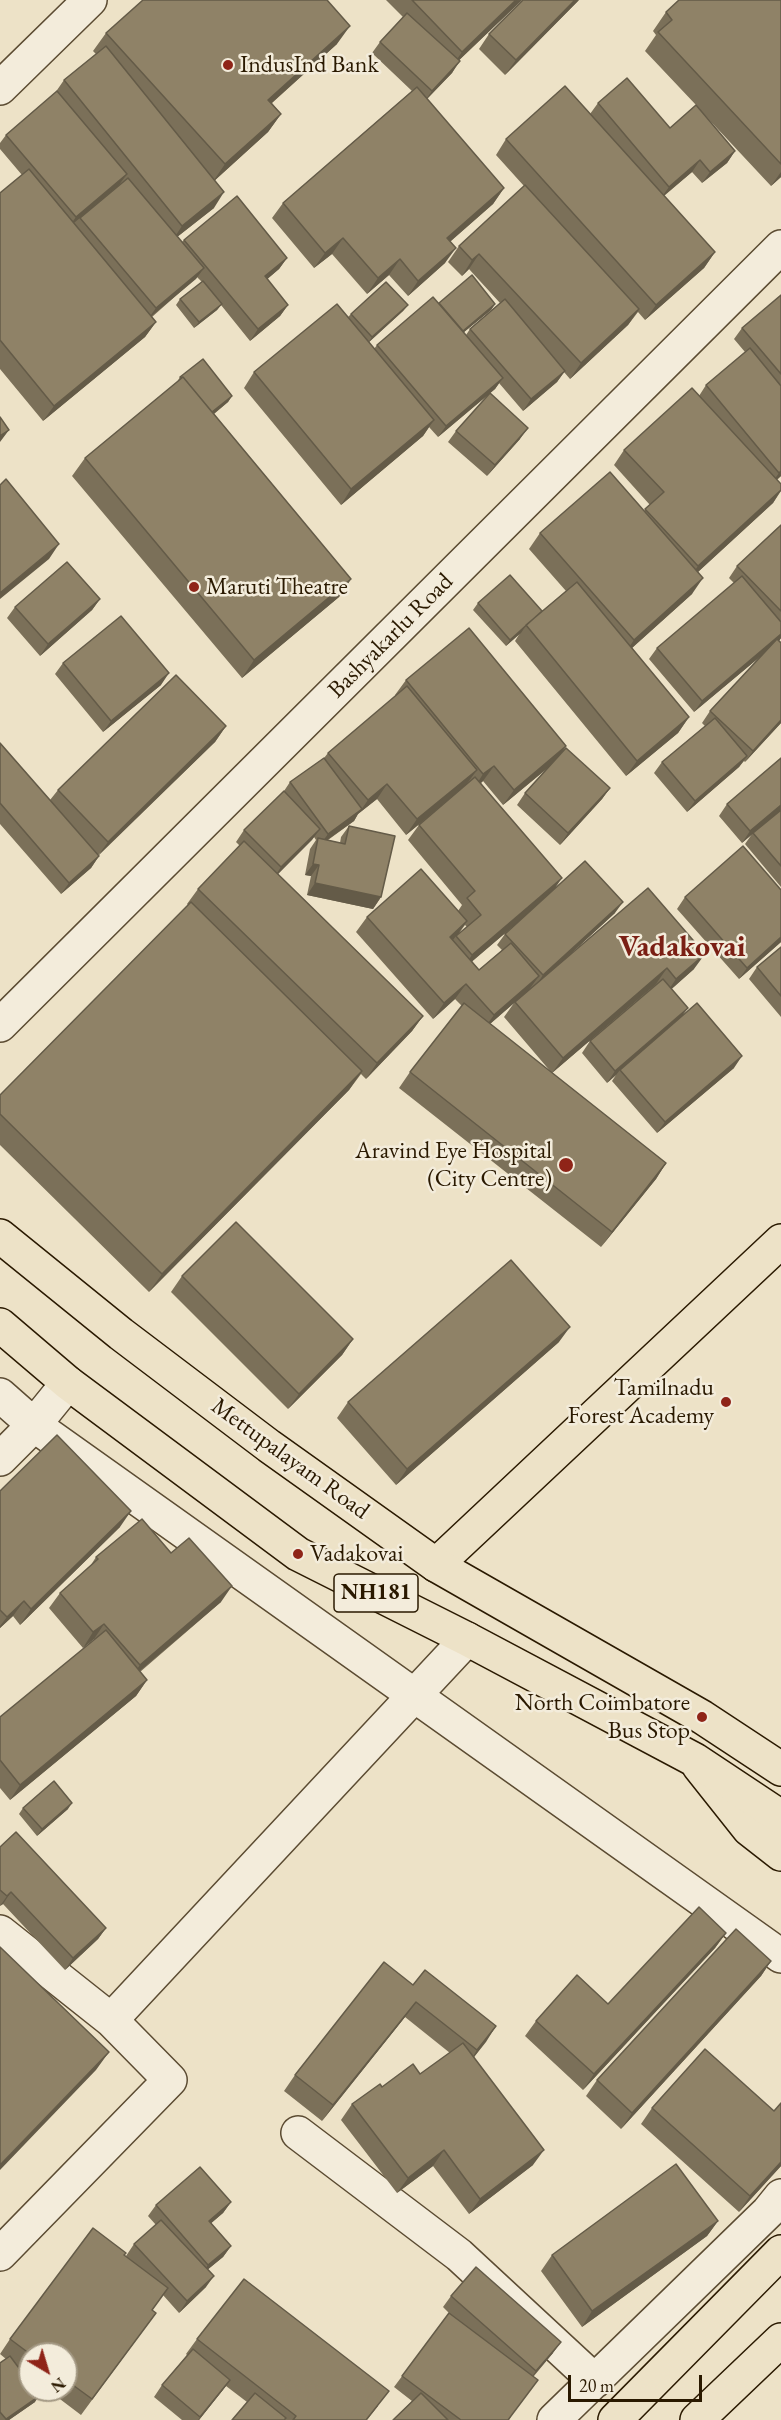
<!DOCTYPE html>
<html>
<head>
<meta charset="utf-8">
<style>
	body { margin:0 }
	#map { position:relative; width:781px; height:2420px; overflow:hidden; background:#ede2c7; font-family:"EB Garamond",serif }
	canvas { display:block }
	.north { position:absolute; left:18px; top:2342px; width:60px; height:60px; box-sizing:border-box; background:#f3ecdb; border:2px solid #a39883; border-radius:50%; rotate:142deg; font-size:16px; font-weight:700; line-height:24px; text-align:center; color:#2a1900 }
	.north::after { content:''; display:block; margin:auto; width:21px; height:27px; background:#8f2418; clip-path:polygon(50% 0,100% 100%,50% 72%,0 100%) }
	.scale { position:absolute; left:568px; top:2375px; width:134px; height:27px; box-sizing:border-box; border:3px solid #2a1900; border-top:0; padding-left:8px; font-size:18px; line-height:21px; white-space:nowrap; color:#2a1900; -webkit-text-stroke:4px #f3ecdb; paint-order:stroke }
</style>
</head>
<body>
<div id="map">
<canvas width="781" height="2420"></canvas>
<div class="north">N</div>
<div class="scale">20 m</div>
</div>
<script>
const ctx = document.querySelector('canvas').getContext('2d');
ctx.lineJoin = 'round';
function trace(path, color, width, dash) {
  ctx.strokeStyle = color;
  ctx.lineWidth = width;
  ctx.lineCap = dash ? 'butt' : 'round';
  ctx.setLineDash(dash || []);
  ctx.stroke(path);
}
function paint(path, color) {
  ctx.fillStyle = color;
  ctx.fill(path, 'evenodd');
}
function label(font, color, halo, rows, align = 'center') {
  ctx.font = font + ' "EB Garamond",serif';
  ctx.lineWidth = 5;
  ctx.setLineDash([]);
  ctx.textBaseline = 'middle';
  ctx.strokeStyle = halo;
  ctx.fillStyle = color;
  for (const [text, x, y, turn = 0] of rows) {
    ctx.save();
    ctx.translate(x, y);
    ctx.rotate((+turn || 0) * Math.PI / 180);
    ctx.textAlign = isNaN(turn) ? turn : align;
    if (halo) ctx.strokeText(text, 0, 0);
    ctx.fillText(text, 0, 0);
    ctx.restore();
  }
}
const minor = new Path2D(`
	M0,88l90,-88
	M0,1025l781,-778
	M0,1395l34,30 747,531
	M0,1459l34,-34 34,-42
	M0,1932l111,88 59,60 -170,174
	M111,2020l356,-381
	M298,2133l161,122 136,126
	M554,2420l214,-208 13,-16`);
const major = new Path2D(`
	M436,1565l345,-324
	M699,1766l50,63 32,25
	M615,2420l166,-168
	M697,2420l84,-80`);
const highway = new Path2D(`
	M0,1236l121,98 148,112 167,119 266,152 79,52
	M0,1325l68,58 230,171 169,85 228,121 86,57`);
trace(minor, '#5b4b32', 36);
trace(major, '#2a1900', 36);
trace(highway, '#2a1900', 36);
trace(minor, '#f3ecdb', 33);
trace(major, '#ede2c7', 33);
trace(highway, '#ede2c7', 33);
paint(new Path2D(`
	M386,0h136l-63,60 -7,13 -25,26 77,89 -11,16 -42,37 -6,22 -37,33 -19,-21 -22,19 -35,-40 -18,14 -42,-50 11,-15 129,-112 -40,-38 8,-11 23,-25z
	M579,0l-74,75 -26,-26 10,-15z
	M781,0v177l-10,9 -71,-76 35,41 -8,12 -25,20 -10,-11 -28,24 51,56 -11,16 -59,52 -7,-8 -10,13 -58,54 -6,-7 -7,10 -34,29 -24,-28 -4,6 -57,48 -9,-10 -6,9 -82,69 -97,-117 10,-16 94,-55 3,-3 57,-9 -5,6 -34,31 5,7 3,-4 62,-42 56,1 -4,6 -27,22 2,3 4,-6 30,-26 -31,-34 -7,7 -14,-14 11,-16 65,-60 -28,-31 10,-16 84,-25 8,-11 72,25 26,-23 -51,-54 11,-16 -3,-4 13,-19z
	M106,33l231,11 -65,59 9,11 -13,18 -53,48 -1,28 -37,29 5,5 2,-2 103,18 -8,11 -12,10 21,26 -8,11 -30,25 -29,-36 -4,5 -23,18 -18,-23 4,-6 22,-17 -5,-5 -45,40 4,5 -11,15 -102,84 -43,-52v-176l22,-18 -22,-26v-6l6,-8 49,-42 9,-13 32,-26 -3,-3z
	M781,295v181l-4,4 4,4v7l-8,12 -75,69 -6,22 -60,54 57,69 -11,16 -52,43 -111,-135 5,-8 -14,13 -33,-36 5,-7 64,8 24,-20 -37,-42 11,-16 104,-22 6,-6 -36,-40 10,-15 75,-54 7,-11 39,-33 -11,-13 8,-11z
	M180,377l52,19 -4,6 -14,12 137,165 -12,18 -97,81 -170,-202 13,-18 92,-76z
	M456,431l64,8 -33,37 -39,-34z
	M781,525v113l-2,3 1,1 1,-1v82l-36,39 -1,-1 -5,6 -52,45 -33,-39 8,-11 43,-36 -3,-3 8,-12 52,-56 -68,57 -45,-53 8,-11 77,-65 -5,-5 8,-12z
	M100,599l-8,11 -52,46 -33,-38 8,-11z
	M63,663l98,22 -58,47 -48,-58z
	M406,680l160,66 -5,8 49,34 -8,11 -42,46 -43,-40 8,-12 24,-26 -46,38 -20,-24 -2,2 75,104 59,26 -48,44 127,12 -23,20 12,26 51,53 -77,65 -45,-52 4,-6 -9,8 -25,-30 8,-12 66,-57 -104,89 114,90 -10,16 -55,68 -202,-159 11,-16 52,-66 -7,-7 -22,20 -77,-87 11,-15 91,-6 4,-6 -54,-65 11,-15 3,-3 -16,13 -29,-36 -19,15 -4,7 -26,19 12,3 1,-6 8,-11 32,71 -8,12 -66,-14 4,-19 -6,-1 5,-26 6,-9 -2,-3 -36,37 145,142 -11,15 -46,48 -5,-5 -12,16 -200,202 -149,-147v-50l188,-190 -1,-1 11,-15 42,-43 -4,-4 8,-12 40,-39 6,-9 34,-24 4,-5 68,-57 -1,-1zM517,923l-12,11 -8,11 5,5 -23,20 -7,-9zM465,925l2,2 -8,6zM514,1003l-10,14 47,55 -61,-48z
	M226,726l-11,16 -117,113 1,1 -8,12 -30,26 -61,-70v-81l50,57 8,-10z
	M781,758v129l-36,-43 7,-10 -10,9 -23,-27 8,-12z
	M781,890v52l-42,37 -62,-70 8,-12z
	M781,947v70l-32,-38 8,-12z
	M182,1276l171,63 -11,16 -54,54 -117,-117z
	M559,1342l-163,143 -59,-67 11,-16z
	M0,1491l120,36 -100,98 -7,-9 -13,12z
	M171,1553l50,49 -81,70 7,8 -11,16 -126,104 -10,-12v-71l94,-77v-1l-11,9 -34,-40 11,-15 29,-25 7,-11z
	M23,1808l45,1 -31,27 -18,-22z
	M0,1847l106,81 -8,11 -33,31 -62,-66 -3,2z
	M726,1933l-11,15 -132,142 -58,-54 11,-15 72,-17z
	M771,1961l-10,15 -140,153 -35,-33 11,-16z
	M413,1985l83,41 -22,31 59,108 -64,49 -36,-48 -36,27 -56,-73 11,-16 30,-17 38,-13 30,-21 -45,-36 -83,104 -38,-30 11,-16z
	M652,2108l129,58 -42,46 -98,-88z
	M231,2202l-8,11 -12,10 20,23 -8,11 -15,12 -2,18 -27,26 -16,-18 -11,15 4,3 -75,102 -33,-25h18v-36h-36v23l-9,-7 14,32 -26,18h-9v-57l6,-4 -6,-5 10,-15 114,-84 6,5 -4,-4 8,-12 22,-19 -8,-9 8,-11z
	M718,2221l-11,15 -125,91 -41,-56 11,-16z
	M451,2296l102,57 -19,23 -25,44h-116l19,-19 -18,-14 55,-74 -6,-6z
	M197,2339l181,67 -11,14h-135l15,-18 -21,-16 -27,34h-17l-28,-23 8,-12 25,-30 -1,-1z`), '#7b7059');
paint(new Path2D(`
	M516,0h6l-71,68 11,-16z
	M575,0h4l-74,75 11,-15z
	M350,26l-13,18 -82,74 13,-18z
	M460,61l-8,12 -28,29 8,-11z
	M281,114l-13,18 -56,51 13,-19z
	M735,151l-8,12 -25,20 8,-11z
	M700,160l-8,12 -31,26 8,-11z
	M781,172v5l-10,9z
	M127,174l-8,11 -51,43 8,-11z
	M504,188l-11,16 -56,49 10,-15z
	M224,192l-10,16 -42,33 10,-15z
	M343,238l-11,16 -18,14 11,-15z
	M456,248l-11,15 -37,33 10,-15z
	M715,252l-11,16 -59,52 11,-15z
	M479,254l-10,15 -7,7 10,-16z
	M287,258l-8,11 -22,19 8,-12z
	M400,259l-11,16 -22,19 11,-16z
	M204,268l-8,11 -48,40 8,-11z
	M222,304l-5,6 -23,18 5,-6z
	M495,304l-4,6 -33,27 4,-6z
	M288,305l-8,11 -30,25 8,-12z
	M408,305l-5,6 -35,32 4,-6z
	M639,309l-11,16 -58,54 11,-16z
	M156,322l-11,15 -102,84 11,-15z
	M565,371l-8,11 -34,29 8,-12z
	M503,378l-8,11 -57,48 8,-11z
	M232,396l-4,6 -23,19 5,-7z
	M434,420l-11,16 -82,69 10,-16z
	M528,428l-8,11 -33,37 8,-11z
	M9,430l-9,12v-6z
	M781,471v5l-10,8 8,-11z
	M781,490l-8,13 -86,79 11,-16z
	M59,544l-10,15 -49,40v-6z
	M703,578l-11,16 -69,62 11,-16z
	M351,579l-12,18 -97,81 12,-18z
	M100,599l-8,11 -52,46 8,-12z
	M525,627l-4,6 -15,13 4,-6z
	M781,634v4l-2,3 -85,71 8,-11z
	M169,673l-8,12 -58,47 8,-11z
	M689,717l-11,16 -52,43 11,-15z
	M781,720v3l-36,39 8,-11z
	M226,726l-11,16 -118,115 11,-15z
	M566,746l-10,15 -53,44 11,-15z
	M747,756l-8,11 -52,45 8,-11z
	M494,766l-11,15 -10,9 10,-16z
	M477,770l-11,15 -60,50 11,-16z
	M387,784l-10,15 -19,15 -4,7 -34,24 8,-11 33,-24 7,-10z
	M610,788l-8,11 -42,46 8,-12z
	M781,805v5l-39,33 8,-12z
	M320,829l-8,11 -39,39 8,-12z
	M99,856l-8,12 -30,26 8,-11z
	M313,864l6,1 -8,11 -6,-1z
	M562,878l-11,16 -90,77 11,-16z
	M315,883l66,14 -8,12 -66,-14z
	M623,902l-8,11 -80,74 8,-12z
	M467,921l-11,16v-1l-3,4 -3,-3z
	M781,937v5l-42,37 8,-11z
	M705,954l-11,15 -29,26 11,-16z
	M667,968l-11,16 -104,89 11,-15z
	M539,976l-11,15 -45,39 11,-15z
	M466,984l-11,15 -22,20 11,-16z
	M688,1008l-8,11 -60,51 -4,5 -9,8 8,-12z
	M423,1016l-11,15 -46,48 11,-16z
	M742,1056l-8,12 -77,65 8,-11z
	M362,1071l-13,19 -200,202 13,-18z
	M666,1163l-10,16 -55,68 11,-15z
	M570,1327l-11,15 -163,143 11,-16z
	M353,1339l-11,16 -54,54 11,-15z
	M131,1511l-11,16 -100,98 11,-16z
	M232,1586l-11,16 -92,78 11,-15z
	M24,1601l-11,15 -13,12v-2l7,-9z
	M104,1624l-10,15 -11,9 10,-16z
	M147,1680l-11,16 -126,104 10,-15z
	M72,1803l-4,6 -31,27 5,-7z
	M11,1892l-8,12 -3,2 7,-10z
	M106,1928l-8,11 -33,31 8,-12z
	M726,1933l-11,15 -132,142 11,-16z
	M771,1961l-10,15 -140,153 11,-16z
	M416,2002l-11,15 -83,104 11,-16z
	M496,2026l-10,16 -19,24 10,-16z
	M109,2052l-13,18 -96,100v-5z
	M444,2150l-11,16 -36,27 11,-15z
	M544,2150l-11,15 -64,49 11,-15z
	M781,2162v4l-42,46 11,-16z
	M231,2202l-8,11 -22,19 8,-11z
	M718,2221l-11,15 -125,91 10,-16z
	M231,2246l-8,11 -23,19 8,-11z
	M214,2276l-8,11 -27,26 8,-12z
	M561,2342l-8,11 -25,29 8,-11z
	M230,2380l-8,11 -23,29h-1z
	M39,2396l-4,6 -26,18h-4z`), '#645b48');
const building = new Path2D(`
	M143,0h184l23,26 -82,74 13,14 -56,50 -119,-131z
	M412,0h104l-54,52z
	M523,0h52l-59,60 -27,-26z
	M679,0h102v164l-123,-132 14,-12 -6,-8z
	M407,13l53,48 -28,30 -52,-49z
	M106,46l118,146 -42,34 -118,-146z
	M627,78l43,50 26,-23 39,46 -25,21 -10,-12 -31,27 -71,-84z
	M565,86l150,166 -59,53 -150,-166z
	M417,87l87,101 -57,50 9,10 -38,33 -18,-22 -22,19 -35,-40 -18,15 -42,-50z
	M57,91l70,83 -51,43 -70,-82z
	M29,169l127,153 -102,84 -54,-66v-147z
	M128,178l76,90 -48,40 -76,-90z
	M525,185l114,124 -58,54 -102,-109 -7,6 -13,-14z
	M237,196l50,62 -22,18 23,29 -30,24 -74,-89z
	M472,275l23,29 -32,27 -24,-28z
	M203,281l19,23 -23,18 -19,-23z
	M386,282l22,23 -36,32 -21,-23z
	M781,295v79l-39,-46z
	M433,297l70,81 -57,48 -69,-81z
	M505,299l60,72 -34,28 -61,-70z
	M337,304l97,116 -83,69 -97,-117z
	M750,348l31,38v85l-2,2 -73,-88z
	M203,359l29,37 -20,16 -29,-35 -2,1 -1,-1z
	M183,377l168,202 -97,81 -169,-202z
	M692,388l89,96v6l-83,76 -53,-57 19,-17 -40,-42z
	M490,393l38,35 -33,37 -39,-34z
	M0,417l9,13 -9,6z
	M610,472l93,106 -69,62 -94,-107z
	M6,479l53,65 -59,49v-108z
	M781,525v86l-44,-45z
	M67,562l33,37 -52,45 -33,-37z
	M510,575l32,36 -32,29 -32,-37z
	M742,576l39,46v12l-79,67 -45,-53z
	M577,582l112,135 -52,44 -111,-136z
	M121,616l48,57 -58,48 -48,-58z
	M469,628l97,118 -52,44 -20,-24 -11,8 -77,-94z
	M777,639l4,4v77l-28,31 -43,-40z
	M176,675l50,51 -118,116 -50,-52z
	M407,686l70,84 -60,49 -30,-35 -19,16 -40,-47z
	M715,718l32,38 -52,45 -33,-39z
	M0,743l99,113 -30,27 -69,-80z
	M566,748l44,40 -42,45 -43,-40z
	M324,758l38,51 -34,25 -38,-52z
	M781,758v47l-31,26 -23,-27z
	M475,777l87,101 -90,77 -16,-19 25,-21 -14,-17 8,-7 -56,-66z
	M284,791l36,38 -39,38 -37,-37z
	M781,810v56l-28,-33z
	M349,826l46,10 -14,61 -66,-14 4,-18 -6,-1 5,-26 27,6z
	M244,841l179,175 -46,47 -179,-174z
	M743,846l38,44v47l-34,31 -62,-71z
	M585,861l38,41 -80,73 -38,-41z
	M421,869l46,52 -17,16 29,33 32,-27 28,33 -45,39 -28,-31 -22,19 -77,-86z
	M648,888l57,66 -29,25 -9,-11 -104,90 -48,-56z
	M191,902l171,169 -200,203 -162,-160v-19z
	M781,947v49l-24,-29z
	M663,979l25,29 -73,63 -25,-30z
	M464,1003l202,160 -54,69 -202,-160z
	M697,1003l45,53 -77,66 -45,-52z
	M236,1222l117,117 -54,55 -117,-118z
	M511,1260l59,67 -163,142 -59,-67z
	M57,1435l74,76 -100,98 -7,-8 -17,16 -7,-7v-119z
	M142,1519l29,34 18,-15 43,48 -92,79 -36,-41 -11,8 -33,-39 38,-34 -2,-2z
	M106,1630l41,50 -127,105 -20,-25v-43z
	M54,1781l18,22 -30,26 -19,-21z
	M16,1832l90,96 -33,30 -62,-66 -4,4 -7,-6v-43z
	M699,1907l27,26 -132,141 -58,-53 41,-46 31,29z
	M736,1929l35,32 -139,152 -35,-33z
	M0,1947l109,105 -109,113z
	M384,1962l29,23 12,-15 71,56 -19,24 -61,-48 -83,103 -38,-30z
	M463,2043l81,107 -64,49 -36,-49 -36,28 -56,-74 28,-20 2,3 31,-23 7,10z
	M705,2049l69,62 7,-8v59l-31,34 -98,-88z
	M676,2164l42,57 -126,90 -40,-56z
	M200,2167l31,35 -22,19 22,25 -23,19 -52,-60z
	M161,2220l53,56 -27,25 -53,-57z
	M93,2228l33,25 -2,2 44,33 -16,22 4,3 -64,86 -26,-19v-26h-36l-20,-15z
	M476,2267l85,75 -25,29 -85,-75z
	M244,2279l145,112 -23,29h-73l3,-4 -99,-77z
	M449,2313l89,67 -30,40h-47l-59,-44z
	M193,2349l37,31 -30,37 -38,-32z
	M10,2356l20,27v7h5l4,6 -33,23 -6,-7v-49z
	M255,2393l31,25 -2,2h-52z
	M421,2393l27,27h-55z`);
paint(building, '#8f8267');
trace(building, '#645b48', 1.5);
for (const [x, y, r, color] of [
	[228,65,6,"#8f2418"],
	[194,587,6,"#8f2418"],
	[566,1165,8,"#8f2418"],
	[726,1402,6,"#8f2418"],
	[298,1554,6,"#8f2418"],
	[702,1717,6,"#8f2418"]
]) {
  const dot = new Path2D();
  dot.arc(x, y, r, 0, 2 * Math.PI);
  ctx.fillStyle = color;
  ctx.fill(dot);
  trace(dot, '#f3ecdb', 2);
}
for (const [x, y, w] of [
	[376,1593,84]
]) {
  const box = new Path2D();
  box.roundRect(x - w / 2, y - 19, w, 38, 4.5);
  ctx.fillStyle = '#f3ecdb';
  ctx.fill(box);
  trace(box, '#2a1900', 1.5);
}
label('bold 22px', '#2a1900', null, [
	["NH181",376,1593]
]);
label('24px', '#2a1900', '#f3ecdb', [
	["IndusInd Bank",240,65],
	["Maruti Theatre",206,587],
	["Aravind Eye Hospital",552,1151,"right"],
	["(City Centre)",552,1179,"right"],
	["Tamilnadu",714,1388,"right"],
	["Forest Academy",714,1416,"right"],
	["Vadakovai",310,1554],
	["North Coimbatore",690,1703,"right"],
	["Bus Stop",690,1731,"right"]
], 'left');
label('24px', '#2a1900', '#f3ecdb', [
	["Bashyakarlu Road",391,636,-45],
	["Mettupalayam Road",290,1459,36]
]);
label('bold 30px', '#7a1f14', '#f3ecdb', [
	["Vadakovai",682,948]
]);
</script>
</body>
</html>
